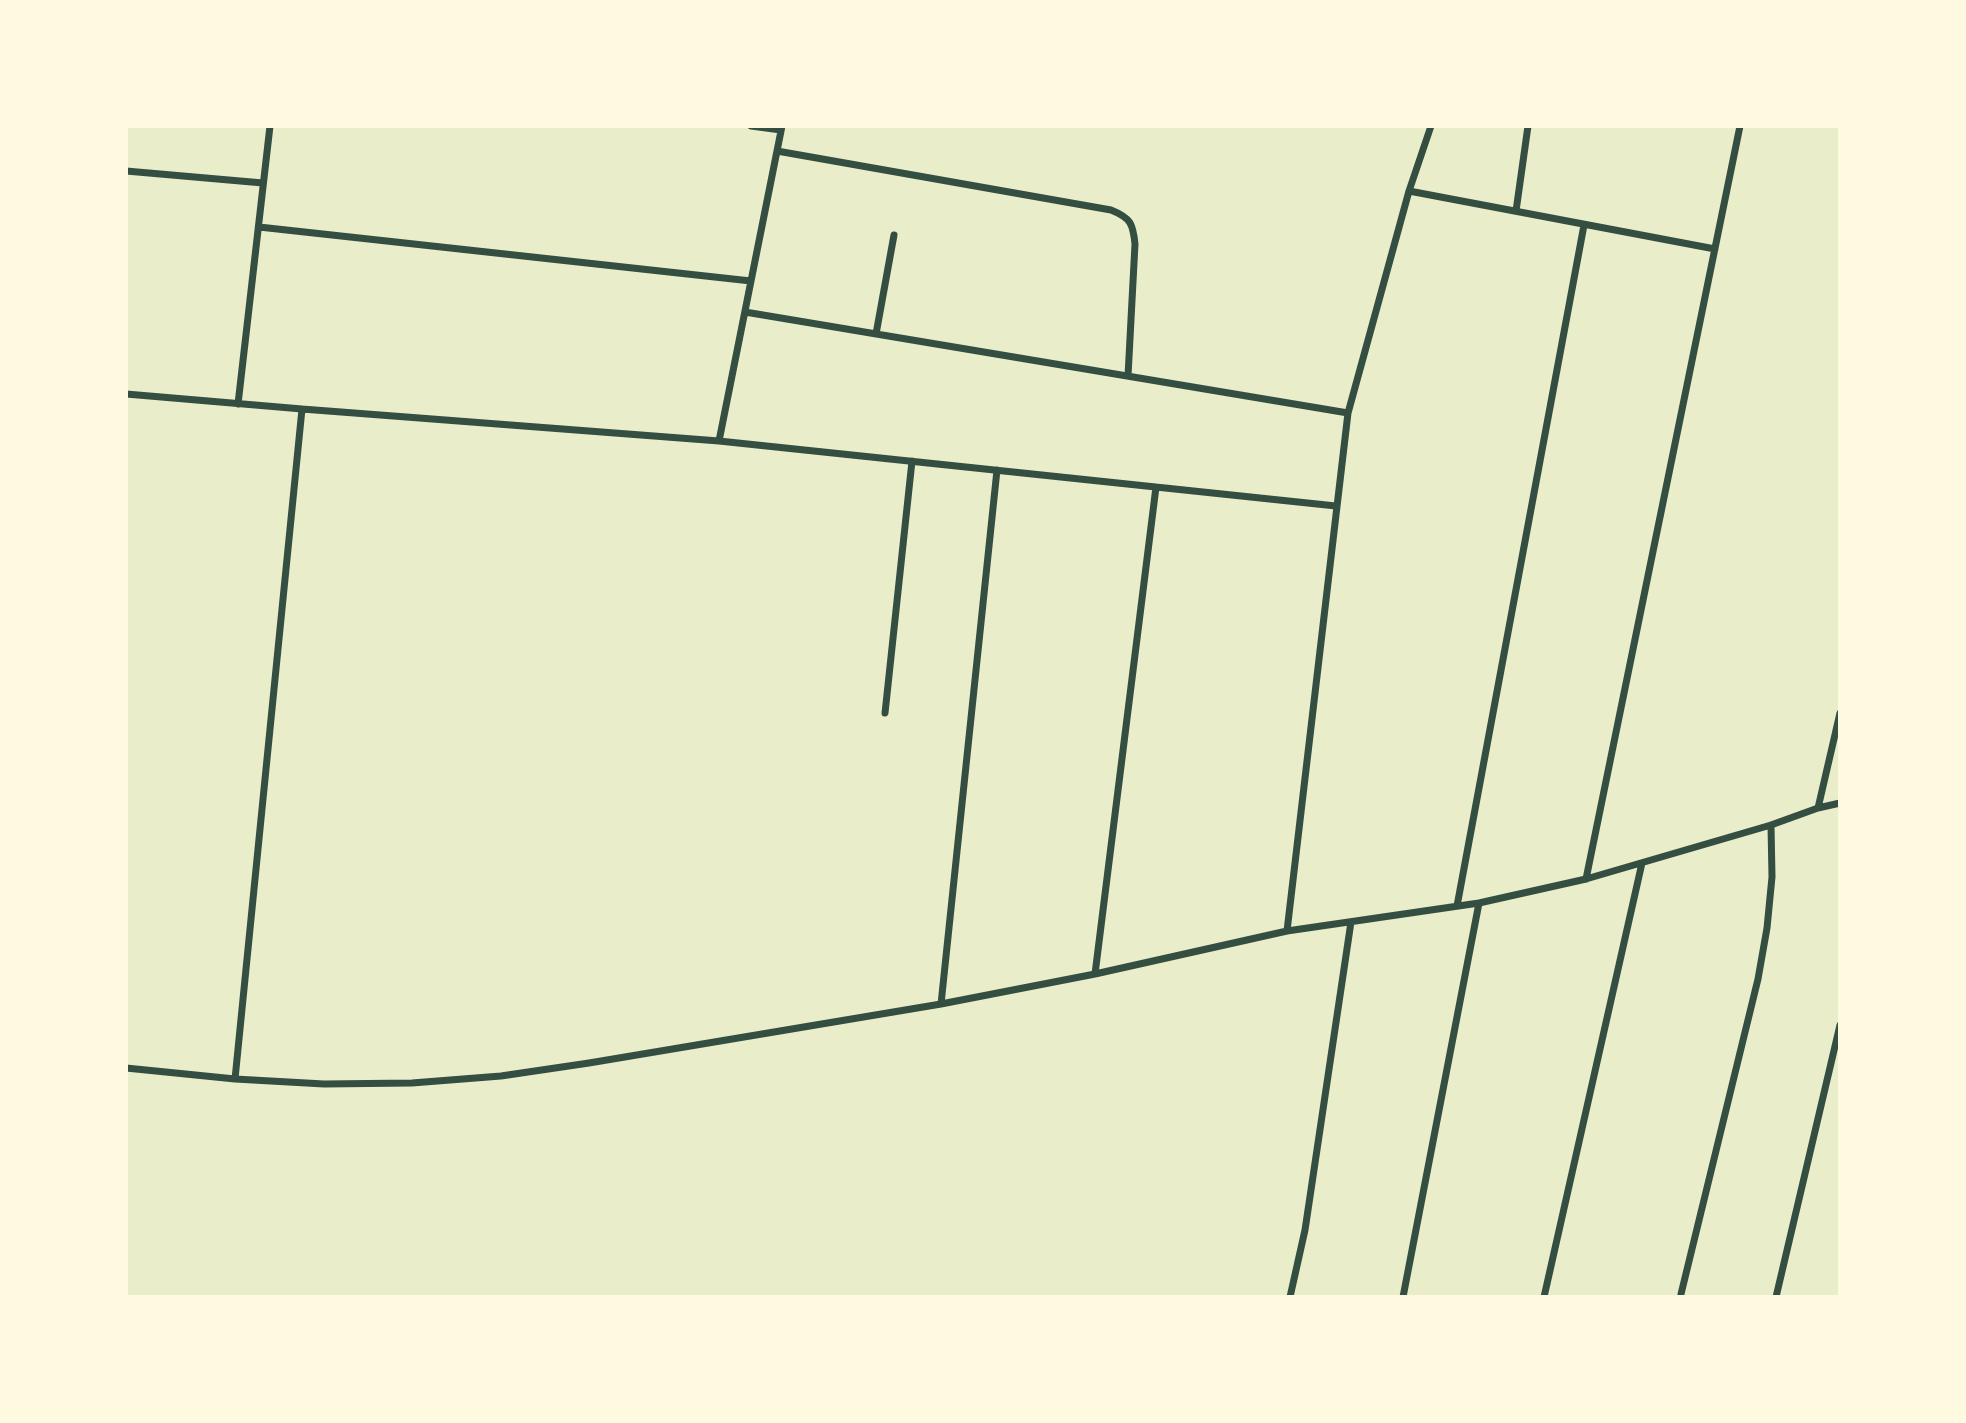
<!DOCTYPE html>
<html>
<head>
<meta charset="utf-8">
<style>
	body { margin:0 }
	#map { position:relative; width:1966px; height:1423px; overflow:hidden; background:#e9edc9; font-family:Roboto,sans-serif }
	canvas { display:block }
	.frame { position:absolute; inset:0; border:128px solid #fefae0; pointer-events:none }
</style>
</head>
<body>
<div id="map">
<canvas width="1966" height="1423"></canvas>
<div class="frame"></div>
</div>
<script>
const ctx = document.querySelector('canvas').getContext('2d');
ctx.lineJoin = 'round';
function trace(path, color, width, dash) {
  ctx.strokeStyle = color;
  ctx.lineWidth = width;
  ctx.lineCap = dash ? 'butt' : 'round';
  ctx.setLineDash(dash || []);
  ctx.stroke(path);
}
trace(new Path2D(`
	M751,126l30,4
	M777,151l334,59c20,8 22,14 24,34l-7,132
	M126,171l137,12
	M1409,191l306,58
	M1516,211l12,-85
	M259,227l492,54
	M745,312l603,101
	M876,334l18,-99
	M126,394l176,15 417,32 617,65
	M238,404l32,-278
	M719,441l63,-315
	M885,713l27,-252
	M1818,808l22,-95
	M1586,879l154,-753
	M1457,906l127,-681
	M1287,931l61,-518 61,-222 22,-65
	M1095,974l61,-487
	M941,1004l56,-534
	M126,1068l109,11 89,5 88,-1 89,-7 88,-13 352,-59 154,-30 192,-43 192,-28 107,-24 185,-54 47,-17 22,-5
	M235,1079l67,-670
	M1681,1294l77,-315 9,-51 5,-51 -1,-52
	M1290,1297l15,-67 46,-308
	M1403,1297l76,-394
	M1544,1297l98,-434
	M1776,1297l64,-272`), '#344e41', 7);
</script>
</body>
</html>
